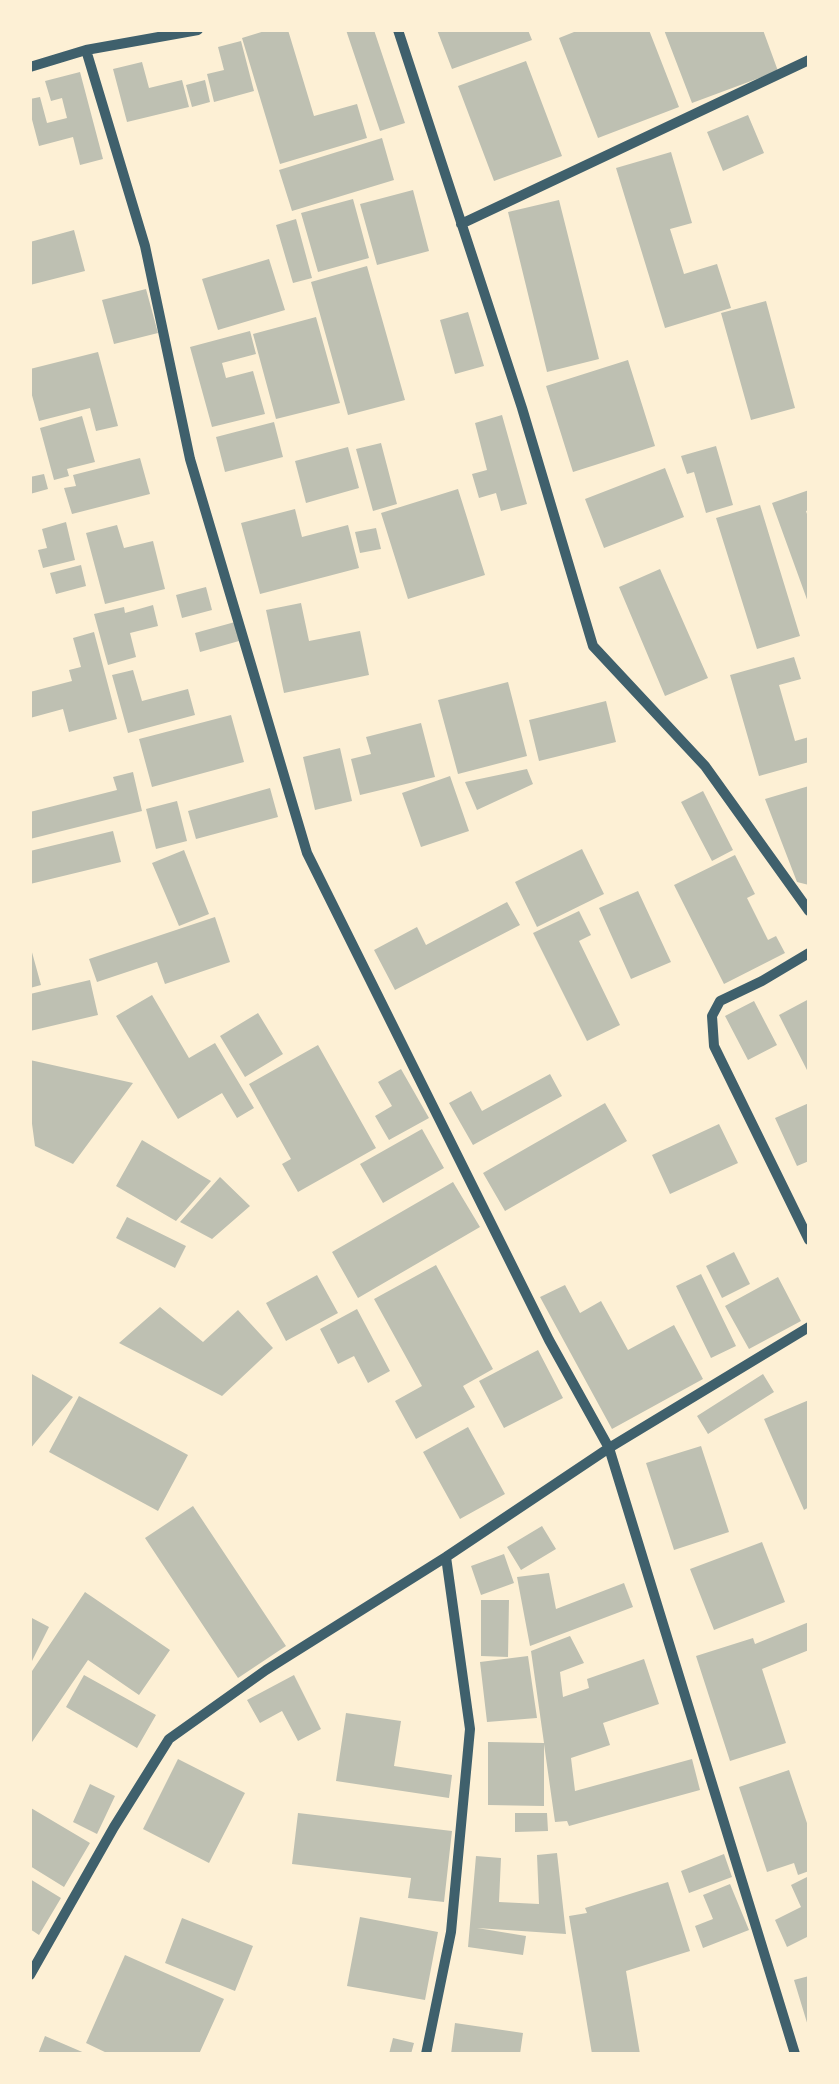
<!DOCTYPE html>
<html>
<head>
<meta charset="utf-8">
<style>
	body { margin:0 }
	#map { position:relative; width:839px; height:2084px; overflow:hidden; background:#fdf0d5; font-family:"Varela Round",sans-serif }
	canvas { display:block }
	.frame { position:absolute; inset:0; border:32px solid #fdf0d5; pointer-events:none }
</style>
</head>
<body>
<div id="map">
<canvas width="839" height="2084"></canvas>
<div class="frame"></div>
</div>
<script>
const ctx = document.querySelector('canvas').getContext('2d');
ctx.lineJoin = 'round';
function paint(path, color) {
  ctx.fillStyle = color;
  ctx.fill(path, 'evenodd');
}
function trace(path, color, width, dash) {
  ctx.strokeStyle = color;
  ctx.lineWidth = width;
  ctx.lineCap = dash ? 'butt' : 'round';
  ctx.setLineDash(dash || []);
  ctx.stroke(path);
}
paint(new Path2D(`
	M268,30h20l26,86 43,-12 10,34 -87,26 -38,-126z
	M346,30h28l31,93 -25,8z
	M437,30h91l4,10 -80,29z
	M579,30h70l30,77 -81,31 -39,-100z
	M664,30h99l15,41 -86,32z
	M241,41l13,50 -40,11 -7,-28 17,-4 -6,-23z
	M526,61l36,95 -68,25 -36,-95z
	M142,62l7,26 33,-8 7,27 -62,15 -14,-53z
	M80,72l23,87 -23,6 -7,-28 -34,9 -9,-34v-13l10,-2 7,26 20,-5 -5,-20 -11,3 -6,-20z
	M205,80l5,22 -18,5 -6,-22z
	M748,115l16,38 -41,18 -16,-39z
	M382,138l12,42 -102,31 -13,-41z
	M671,152l21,71 -22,6 14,45 33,-10 14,44 -66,20 -49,-160z
	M413,190l16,61 -52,14 -17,-61z
	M353,199l16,59 -51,14 -17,-59z
	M559,200l40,159 -52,13 -39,-160z
	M296,219l16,59 -19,5 -17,-58z
	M74,230l11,41 -55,14v-43z
	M269,259l16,51 -67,20 -16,-51z
	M367,266l38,134 -57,15 -37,-133z
	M146,289l12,44 -44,11 -12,-44z
	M766,301l29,107 -44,12 -30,-107z
	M468,312l16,54 -29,8 -15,-54z
	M316,317l24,86 -64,16 -23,-85z
	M250,331l6,23 -34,9 4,15 27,-7 12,43 -53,13 -22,-80z
	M98,352l20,74 -22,5 -6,-23 -51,13 -9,-33v-19z
	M628,360l27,86 -82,26 -27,-86z
	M502,415l25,89 -26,7 -5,-18 -17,5 -7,-24 15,-4 -12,-47z
	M82,416l13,46 -28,7 2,7 -15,4 -14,-52z
	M274,422l9,35 -58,15 -9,-35z
	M381,443l16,61 -24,7 -17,-62z
	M716,446l17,59 -27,8 -12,-41 -7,2 -6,-18z
	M348,447l11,41 -53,15 -11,-42z
	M140,458l10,36 -78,20 -8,-26 12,-2 -3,-11z
	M665,468l19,49 -80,31 -19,-49z
	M44,474l4,15 -18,5v-17z
	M458,489l27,86 -77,24 -27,-86z
	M809,490v20l-3,1 3,9v85l-37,-102z
	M760,505l40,131 -43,13 -41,-131z
	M295,509l7,28 46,-12 11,43 -99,26 -19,-71z
	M66,522l9,38 -32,8 -5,-18 9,-2 -5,-19z
	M117,525l7,23 29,-7 12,48 -60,15 -19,-71z
	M376,528l5,21 -21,4 -5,-21z
	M81,565l5,21 -30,8 -6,-21z
	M660,569l48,109 -43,18 -46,-109z
	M206,587l6,23 -30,8 -6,-23z
	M301,603l8,38 51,-10 9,44 -85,18 -18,-83z
	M153,605l5,21 -28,7 6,24 -28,8 -14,-51 30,-7 1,6z
	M235,622l4,19 -39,11 -5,-19z
	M94,632l23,87 -48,13 -6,-23 -33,9v-26l42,-11 -3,-11 12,-3 -8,-29z
	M794,657l7,22 -22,6 16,56 14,-4v25l-50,14 -29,-101z
	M133,670l9,31 46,-12 7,26 -67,18 -16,-58z
	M508,682l19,74 -69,18 -20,-74z
	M606,701l10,41 -77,19 -10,-41z
	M231,715l13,47 -92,25 -13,-48z
	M421,723l14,54 -75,18 -9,-36 20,-5 -5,-17z
	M340,748l12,53 -37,9 -12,-53z
	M527,769l6,15 -56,26 -12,-28z
	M133,772l9,39 -112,28v-27l87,-22 -4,-13z
	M450,776l19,55 -48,16 -19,-54z
	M809,786v99l-12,-3 -32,-83z
	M270,788l8,29 -82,22 -8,-28z
	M703,791l30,59 -21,11 -31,-59z
	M177,801l10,40 -31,8 -10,-40z
	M113,831l8,31 -91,22v-33z
	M582,849l22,45 -67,33 -22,-45z
	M184,850l25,64 -30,12 -27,-63z
	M735,855l20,39 -8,4 21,42 8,-4 9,17 -61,31 -50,-99z
	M638,891l33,71 -40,17 -32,-71z
	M507,902l13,23 -125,65 -21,-40 43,-23 9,18z
	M579,911l12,24 -12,6 41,84 -33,16 -54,-108z
	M215,917l15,45 -65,22 -8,-22 -60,20 -8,-23z
	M30,945l11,40 -11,3z
	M90,980l8,35 -68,16v-37z
	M152,995l37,63 26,-15 39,65 -17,10 -15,-25 -44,26 -62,-103z
	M809,999v75l-30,-59z
	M754,1001l23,44 -29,15 -23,-44z
	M258,1013l25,41 -38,23 -25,-41z
	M318,1045l58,103 -78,44 -16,-28 9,-5 -42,-75z
	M30,1060l103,23 -60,81 -38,-18 -5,-37z
	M401,1069l28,49 -40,22 -14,-24 17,-10 -14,-24z
	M550,1074l12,22 -89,49 -24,-42 22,-12 11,20z
	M605,1103l22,38 -122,70 -22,-38z
	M809,1103v58l-12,5 -22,-48z
	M719,1124l19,39 -68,31 -18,-39z
	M422,1129l22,39 -61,35 -23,-39z
	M142,1140l69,41 -35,40 -60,-35z
	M220,1177l30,29 -38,33 -32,-17z
	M453,1182l27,45 -122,71 -26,-46z
	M127,1217l59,29 -11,22 -59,-30z
	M734,1252l16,32 -28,14 -16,-32z
	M436,1265l57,104 -30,17 12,21 -59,32 -21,-38 27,-15 -48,-87z
	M701,1274l35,72 -25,12 -35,-72z
	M317,1275l21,38 -52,28 -20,-38z
	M778,1277l23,44 -52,28 -24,-43z
	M565,1285l15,28 21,-12 27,49 46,-25 29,54 -91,50 -72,-132z
	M160,1307l43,35 35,-32 35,38 -51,48 -103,-53z
	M357,1309l33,62 -22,12 -14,-27 -16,8 -18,-35z
	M538,1350l25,48 -59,30 -25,-47z
	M30,1373l43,24 -43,52z
	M763,1374l11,18 -66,42 -11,-18z
	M79,1396l109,59 -30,56 -109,-59z
	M809,1400v107l-5,3 -40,-91z
	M468,1427l37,67 -45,25 -37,-67z
	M701,1446l28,86 -55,18 -28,-87z
	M193,1506l93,140 -48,32 -93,-140z
	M542,1526l14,23 -35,21 -14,-23z
	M762,1542l23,60 -71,28 -24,-61z
	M504,1554l10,29 -33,12 -10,-29z
	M549,1573l7,36 68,-26 9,24 -103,39 -13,-69z
	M85,1592l85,58 -31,45 -51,-35 -58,85v-71z
	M481,1600h28l-1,57 -27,-1z
	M30,1617l19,10 -19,38z
	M809,1622v28l-47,19 24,74 -56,18 -34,-105 57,-18 2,6z
	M570,1636l14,27 -24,9 3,25 26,-9 -2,-9 57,-20 15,45 -56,19 7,22 -39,13 4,33 117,-32 8,31 -131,36 -2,-5 -12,1 -11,-78v62l-56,-1v-63l56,1 -13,-92z
	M528,1656l9,62 -50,4 -7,-60z
	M84,1675l72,40 -19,33 -71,-41z
	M294,1675l27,54 -23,12 -16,-30 -22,12 -13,-23z
	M346,1713l55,8 -7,45 58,9 -3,23 -113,-17z
	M178,1759l67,34 -36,70 -66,-34z
	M789,1770l20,59v42l-11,4 -4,-12 -27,9 -28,-85z
	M90,1784l25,12 -18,38 -24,-12z
	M31,1808l59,35 -26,44 -34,-21z
	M298,1813l154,18 -8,71 -36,-4 3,-20 -119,-14z
	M515,1813h32l1,18 -33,1z
	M557,1853l9,81 -89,-6 49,8 -3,19 -55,-8 8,-91 25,2 -2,44 40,2 -2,-49z
	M724,1854l8,23 -43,16 -8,-22z
	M809,1876v60l-22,11 -12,-27 26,-13 -10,-22z
	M30,1879l31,19 -22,37 -9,-6z
	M668,1882l22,69 -64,20 14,83h-48l-23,-138 18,-3 -2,-5z
	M730,1884l19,46 -46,18 -8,-22 18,-7 -10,-24z
	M360,1917l78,15 -13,68 -78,-14z
	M182,1918l71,28 -18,45 -70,-28z
	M125,1955l99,44 -25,55h-90l-23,-11z
	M809,1976v50h-1l-14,-46z
	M455,2023l68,10 -3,21h-69z
	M45,2036l42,18h-49z
	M393,2038l21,5 -3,11h-22z`), '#bec0b2');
trace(new Path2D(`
	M398,30l124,378 71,238 112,120 104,145
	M86,50l59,196 45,213 117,394 242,487 60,108 186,606
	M30,67l56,-17 112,-20
	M461,224l348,-164
	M809,953l-47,28 -42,20 -8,15 2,30 95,194
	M30,1975l84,-148 55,-88 97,-69 180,-113 163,-109 200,-121
	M426,2054l25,-122 19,-203 -24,-172`), '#3f606c', 10);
</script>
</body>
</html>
